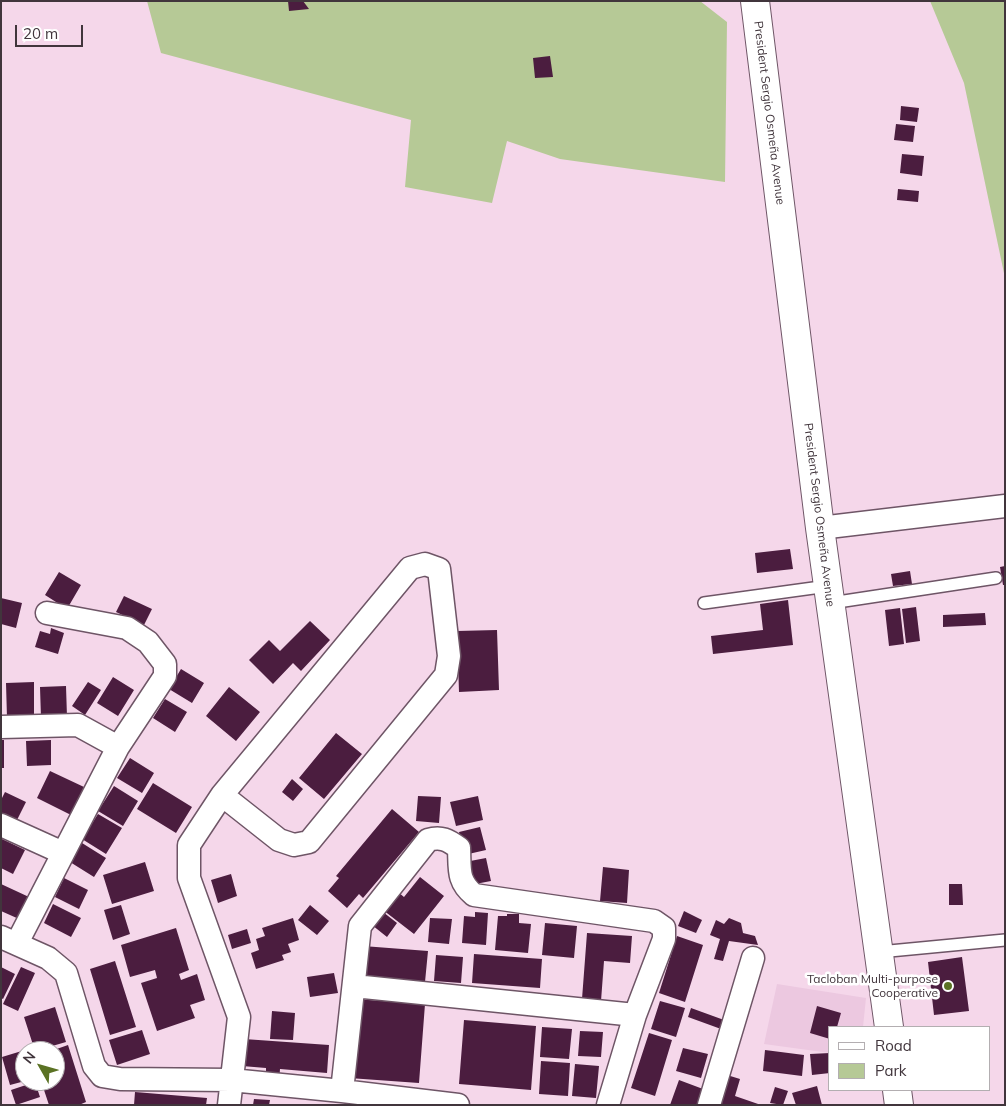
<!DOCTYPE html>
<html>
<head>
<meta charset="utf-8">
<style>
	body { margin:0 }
	#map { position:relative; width:1006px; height:1106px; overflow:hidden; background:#f5d7ea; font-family:Mulish,sans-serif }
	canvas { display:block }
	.frame { position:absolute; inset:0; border:2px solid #41353c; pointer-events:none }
	.legend { position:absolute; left:828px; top:1026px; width:162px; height:65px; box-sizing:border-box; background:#fff; border:1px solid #b3aeb1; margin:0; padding:6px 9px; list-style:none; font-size:15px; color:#41353c }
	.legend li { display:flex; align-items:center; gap:10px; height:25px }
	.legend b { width:25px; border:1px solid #b3aeb1 }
	.north { position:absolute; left:15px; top:1041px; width:50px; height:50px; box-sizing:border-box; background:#fff; border:1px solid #b3aeb1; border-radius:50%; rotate:308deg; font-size:14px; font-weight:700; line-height:20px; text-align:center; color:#41353c }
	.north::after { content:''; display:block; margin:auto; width:18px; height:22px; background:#5b7224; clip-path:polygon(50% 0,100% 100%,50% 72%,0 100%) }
	.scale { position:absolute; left:15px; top:25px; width:68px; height:22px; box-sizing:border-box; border:2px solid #41353c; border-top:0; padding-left:6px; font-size:15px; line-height:18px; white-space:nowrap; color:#41353c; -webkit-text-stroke:4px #fff; paint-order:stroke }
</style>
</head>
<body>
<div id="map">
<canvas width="1006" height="1106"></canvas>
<div class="frame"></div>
<ul class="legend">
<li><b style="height:6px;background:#fff"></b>Road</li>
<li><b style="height:14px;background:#b6c996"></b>Park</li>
</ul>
<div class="north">N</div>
<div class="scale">20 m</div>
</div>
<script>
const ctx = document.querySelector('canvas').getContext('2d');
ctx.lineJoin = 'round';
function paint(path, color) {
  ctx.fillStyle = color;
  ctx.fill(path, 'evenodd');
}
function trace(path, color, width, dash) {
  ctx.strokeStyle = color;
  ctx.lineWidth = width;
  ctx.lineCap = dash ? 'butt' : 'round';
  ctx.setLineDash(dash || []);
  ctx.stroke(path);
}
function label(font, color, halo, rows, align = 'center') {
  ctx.font = font + ' Mulish,sans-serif';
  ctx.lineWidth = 5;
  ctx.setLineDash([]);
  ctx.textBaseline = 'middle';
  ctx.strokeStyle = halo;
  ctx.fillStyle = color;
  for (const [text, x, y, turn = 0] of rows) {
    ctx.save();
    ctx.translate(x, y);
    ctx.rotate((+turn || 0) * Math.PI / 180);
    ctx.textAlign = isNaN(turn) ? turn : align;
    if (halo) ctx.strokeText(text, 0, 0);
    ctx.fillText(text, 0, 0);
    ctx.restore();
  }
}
paint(new Path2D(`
	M777,984l89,14 -3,29h-33v26l-66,-9z`), '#ecc8e0');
paint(new Path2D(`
	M147,1h553l27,21 -2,160 -165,-23 -53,-18 -15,62 -87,-16 6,-67 -250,-67z
	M930,1h75v277l-41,-195z`), '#b6c996');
paint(new Path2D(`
	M288,1h15l6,8 -20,2z
	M550,56l3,21 -18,1 -2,-20z
	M901,106l18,2 -2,14 -17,-2z
	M896,124l19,2 -2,16 -19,-2z
	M902,154l22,2 -2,20 -22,-3z
	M898,189l21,2 -1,11 -21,-2z
	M790,549l3,20 -36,4 -2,-20z
	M1005,566v19h-2l-3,-18z
	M910,571l2,13 -19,2 -2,-12z
	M59,572l22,13 -14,24 -22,-14z
	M124,596l28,13 -8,16 -28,-13z
	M1,598l21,5 -6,25 -15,-4z
	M788,600l5,45 -80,9 -2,-18 52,-6 -3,-26z
	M916,607l4,34 -14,2 -4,-34z
	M900,608l4,36 -15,2 -4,-36z
	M985,613l1,12 -43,2v-12z
	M310,621l20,19 -29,31 -8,-8 -20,21 -24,-24 20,-20 11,11z
	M51,628l13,5 -6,21 -23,-7 5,-16 10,3z
	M497,630l2,60 -40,2 -2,-61z
	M181,669l23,14 -12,20 -23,-14z
	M113,677l21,13 -16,26 -21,-13z
	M34,682v35l-27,1 -1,-35z
	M88,682l13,8 -16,25 -13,-9z
	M66,686l1,31 -26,1 -1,-31z
	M229,687l31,25 -24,29 -30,-25z
	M165,699l22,13 -12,20 -22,-14z
	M336,733l26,21 -38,45 -25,-21z
	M1,740h3v28h-3z
	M51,740v25l-24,1 -1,-25z
	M130,758l24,15 -12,20 -25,-15z
	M50,771l34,16 -13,28 -34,-17z
	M292,779l11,10 -10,12 -11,-9z
	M153,783l39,24 -16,26 -39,-24z
	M114,786l24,15 -15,25 -25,-15z
	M5,792l21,10 -11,22 -14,-6v-18z
	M418,796l23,1 -2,26 -23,-2z
	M478,796l5,24 -27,6 -6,-24z
	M392,809l27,23 -56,66 -4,-4 -12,14 -19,-17 11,-13 -3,-2z
	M98,814l24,14 -16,26 -24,-15z
	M480,827l6,23 -22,5 -5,-23z
	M2,839l23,11 -12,24 -12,-6z
	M82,843l24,15 -12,19 -24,-15z
	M486,858l5,23 -21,4 -5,-23z
	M145,862l9,29 -42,13 -9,-29z
	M603,867l26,3 -2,33 -27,-2z
	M231,874l6,22 -19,7 -7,-23z
	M420,877l24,19 -30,38 -31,-24 15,-18 6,5z
	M64,878l24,12 -9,19 -24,-12z
	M1,884l28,13 -10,22 -18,-8z
	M949,884h13l1,21h-14z
	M53,904l28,14 -10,19 -27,-14z
	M121,905l9,29 -17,6 -9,-30z
	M310,905l19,16 -12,14 -19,-15z
	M684,911l18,9 -6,13 -18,-7z
	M383,912l14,11 -10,14 -15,-12z
	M475,912l13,1 -2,32 -24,-2 2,-27 11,1z
	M507,914h12v9l12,1 -3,29 -33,-3 3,-34h9z
	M293,918l6,22 -11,4 3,8 -9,3 2,5 -28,9 -5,-16 8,-3 -3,-11 9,-3 -3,-8z
	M430,918l22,1 -3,25 -21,-2z
	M729,918l12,5 2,10 12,3 3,9 -29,-4 -6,20 -9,-2 6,-20 -10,-4 6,-15 8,4z
	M545,923l32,3 -3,32 -32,-3z
	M176,928l13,42 -10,4 2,6 16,-6 8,26 -15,5 5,13 -38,13 -16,-48 16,-5 -2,-8 -25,7 -9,-32z
	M247,929l4,14 -19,6 -4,-14z
	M587,933l45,3 -2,27 -26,-2 -3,40 -19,-2z
	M677,936l26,9 -18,57 -26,-9z
	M363,946l65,5 -3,31 -65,-4z
	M474,954l68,5 -2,29 -68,-5z
	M436,955l27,2 -2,26 -27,-2z
	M962,957l7,54 -35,4 -6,-53z
	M115,961l21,66 -26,8 -20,-66z
	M1,967l14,7 -12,25 -2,-1z
	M21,967l14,6 -17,38 -15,-7z
	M334,973l4,20 -28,4 -3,-20z
	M355,999l70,5 -6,79 -70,-5z
	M660,1001l25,7 -9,29 -25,-8z
	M817,1006l24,7 -4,14h-7v12l-20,-6z
	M55,1007l11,35 -31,9 -11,-34z
	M691,1008l33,12 -3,9 -33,-12z
	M272,1011l23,2 -2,27 -23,-1z
	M464,1020l72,6 -5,64 -72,-6z
	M542,1027l30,2 -3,30 -29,-2z
	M142,1030l8,24 -33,11 -8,-25z
	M580,1031l23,1 -2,25 -23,-1z
	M649,1033l23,7 -17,56 -24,-8z
	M244,1039l85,6 -2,28 -47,-4 -1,13 -13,-1v-13l-24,-2z
	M68,1045l18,57 -7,3h-30l-8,-24h14v-30h-4z
	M683,1048l25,6 -7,24 -25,-7z
	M25,1050v31l-15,4 -8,-28z
	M765,1050l39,5 -2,21 -39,-5z
	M830,1053v20l-18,2 -2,-21z
	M541,1061l29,2 -2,33 -29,-2z
	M575,1064l24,2 -3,32 -24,-2z
	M727,1075l13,4 -5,17 26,9h-43z
	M679,1080l24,9 -6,16h-27z
	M35,1082l5,15 -24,8 -5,-15z
	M817,1086l5,19h-26l-4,-12z
	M775,1087l13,4 -5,14 -13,-2z
	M135,1092l72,6 -1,7h-72z
	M254,1099l16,1 -1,5h-16z`), '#4b1d3f');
const service = new Path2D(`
	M704,603l124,-17
	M831,603l165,-25
	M879,952l126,-12`);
const minor = new Path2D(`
	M820,528l185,-22
	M47,613l80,15 21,14 17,22v12l-47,71
	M1,727l77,-2 40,22 -101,196
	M222,795l57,45 15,5 15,-3 137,-167 3,-19 -10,-87 -14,-5 -15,4 -188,227 -33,50v33l50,139 -10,88
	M1,825l62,28
	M1,937l47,21 18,15 28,93 8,10 18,3 111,1 111,11 116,14
	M354,986l281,29
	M342,1091l18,-165 68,-86c13,-4 20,0 31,8 1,21 -2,33 15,47l180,26 10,7v11l-29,76 -27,90
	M709,1105l44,-147`);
const secondary = new Path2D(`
	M755,1l65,527 69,499
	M897,1090l2,15`);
trace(service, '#6e5566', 14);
trace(minor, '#6e5566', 25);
trace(secondary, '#6e5566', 30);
trace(service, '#fff', 11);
trace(minor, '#fff', 22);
trace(secondary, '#fff', 28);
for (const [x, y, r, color] of [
	[948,986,5,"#5b7224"]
]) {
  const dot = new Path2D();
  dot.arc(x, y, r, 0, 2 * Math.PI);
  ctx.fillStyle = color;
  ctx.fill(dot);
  trace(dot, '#fff', 2);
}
label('12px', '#41353c', '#fff', [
	["President Sergio Osmeña Avenue",769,113,83],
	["President Sergio Osmeña Avenue",819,515,83]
]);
label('12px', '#41353c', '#fff', [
	["Tacloban Multi-purpose",938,979],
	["Cooperative",938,993]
], 'right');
</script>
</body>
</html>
